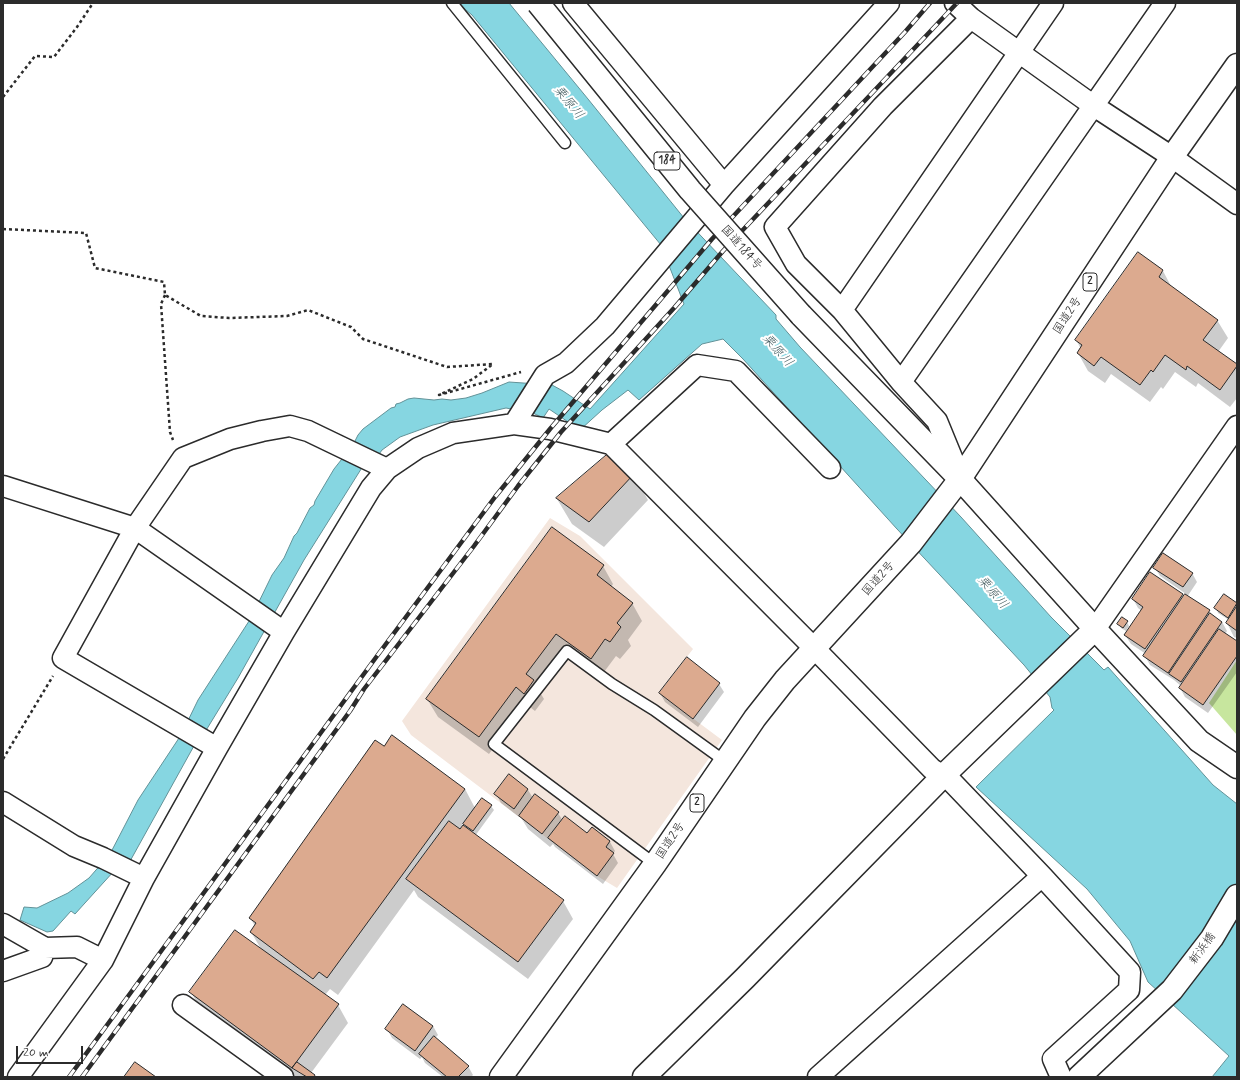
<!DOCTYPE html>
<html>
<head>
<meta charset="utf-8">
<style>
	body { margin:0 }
	#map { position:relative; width:1240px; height:1080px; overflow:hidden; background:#fff; font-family:Mynerve,sans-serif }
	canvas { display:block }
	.frame { position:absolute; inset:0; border:4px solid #2b2b2b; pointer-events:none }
	.scale { position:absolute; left:16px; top:1046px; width:67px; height:18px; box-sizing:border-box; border:2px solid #2b2b2b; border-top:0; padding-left:5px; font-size:12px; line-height:14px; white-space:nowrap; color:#2b2b2b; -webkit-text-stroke:3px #fff; paint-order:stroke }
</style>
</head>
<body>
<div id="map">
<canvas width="1240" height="1080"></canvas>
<div class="frame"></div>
<div class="scale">20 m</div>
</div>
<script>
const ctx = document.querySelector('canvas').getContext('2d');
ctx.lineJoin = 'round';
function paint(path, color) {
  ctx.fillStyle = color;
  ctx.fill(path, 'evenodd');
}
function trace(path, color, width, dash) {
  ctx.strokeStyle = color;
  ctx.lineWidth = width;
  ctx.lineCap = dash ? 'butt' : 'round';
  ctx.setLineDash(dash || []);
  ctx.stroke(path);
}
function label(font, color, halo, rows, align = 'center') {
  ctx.font = font + ' Mynerve,"Klee One",sans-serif';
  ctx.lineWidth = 4;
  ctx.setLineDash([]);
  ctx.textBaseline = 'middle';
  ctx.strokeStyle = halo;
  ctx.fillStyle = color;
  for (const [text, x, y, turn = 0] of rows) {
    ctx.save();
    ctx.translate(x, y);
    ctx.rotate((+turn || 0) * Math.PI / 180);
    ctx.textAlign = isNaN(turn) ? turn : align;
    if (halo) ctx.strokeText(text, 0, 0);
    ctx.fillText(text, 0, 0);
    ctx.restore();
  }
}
paint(new Path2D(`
	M550,518l30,18 113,113 -34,44 63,47 -105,148 -20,-12 -186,-141 -9,-14z`), '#f4e6dd');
paint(new Path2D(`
	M1237,660v75l-28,-32z`), '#c7e69e');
const water = new Path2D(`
	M460,3h49l79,96 96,119 92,97v4l24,28 161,170 90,100 53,53 4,-3 105,118 24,19v273h-25l17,-21 -81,-74 -18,-41 -43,-52 -111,-102 78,-77 -2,-2 -2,-11 -26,-32 -127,-136 -154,-170 -20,-20 -21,5 -63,56 -11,-10 -26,20 -22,20 -31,-21 -6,9 -10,-5 -27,-5 -73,17 -33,12 -18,13 -5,7 -14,9 -59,94 -66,118 -33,54 -10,12 -66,119 -15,8 -39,43 -4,-3 -18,20 -6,1 -27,-12 4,-13 13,1 31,-15 21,-15 21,-24 28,-54 43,-65 17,-35 53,-82 21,-43 12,-17 10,-22 3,-3 13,-25 4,-3 1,-4 19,-32 19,-24 5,-10 5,-6 28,-21 4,-1 1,-3 4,-1 8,-4 6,-1 20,2 8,-1 9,1 15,-2 16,-5 27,-11 43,3 11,6 27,18 94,-105 -23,-59 -189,-230 -6,-5z`);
paint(water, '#86d6e1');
trace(water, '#629298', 1);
paint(new Path2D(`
	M1163,271l9,17 45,32 11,18 -10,14 19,14v32l-7,9 -32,-24 -2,4 -21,-15 -12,17 -2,-2 -11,15 -39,-28 -6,9 -17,-12 -10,-18 3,-4 -5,-9z
	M633,475l15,25 -44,47 -32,-23 -15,-25z
	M553,528l50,38 10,18 -2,3 21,16 10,18 -14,19 3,6 -11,13 -4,-3 -15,20 -35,-25 -28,38 6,10 -9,12 -9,-7 -37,50 -51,-37 -11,-18z
	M1155,568l37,5 5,9 -10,15 22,14 3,5 10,6 5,9 -2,3 12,8v30l-29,41 -23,-16 -5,-9 1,-2 -7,-6 -24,-15 -5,-9 1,-2 -15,-10 -6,-9 17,-24 -4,-3 -5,-9 49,-5 2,4 2,-4 -26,-18z
	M1224,595l13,9v34l-3,-1 -7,-14 2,-3 -11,-7 -2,-5z
	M1127,622l2,4 -3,5 -5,-3 -2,-4z
	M719,684l5,8 -26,35 -33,-25 -5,-9z
	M385,748l80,41 10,19 16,-2 3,4 -19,26 88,65 10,18 -45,60 -110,-82 -4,-7 -76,105 -8,-6 -5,6 13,10 10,18 -37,50 4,4h-23l-91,-67 -10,-18 70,-43 -10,-17 4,-6 -5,-8zM464,822l4,8 -6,-5z
	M510,776l18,14 5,8 25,15 5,8 25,13 4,-6 18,14 5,9 -2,3 5,9 -15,21 -48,-37 -2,-3 -3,3 -22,-18 -8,-13 -1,1 -18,-14 -5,-9z
	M433,1026l5,9 -3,3 33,28 5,9 -2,2h-28l-18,-14 -3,-6 -2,2 -28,-21 -5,-9z`), '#0003');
const building = new Path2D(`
	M1138,252l25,18 -4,7 59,43 -15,20 34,24v2l-17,24 -33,-24 -1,4 -21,-15 -12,17 -2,-2 -11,15 -39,-28 -7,9 -17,-13 5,-8 -7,-5z
	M609,453l25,21 -45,48 -33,-24z
	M552,527l52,38 -7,10 36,28 -16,20 4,4 -11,15 -5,-3 -14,20 -35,-25 -30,40 8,6 -10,14 -8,-7 -37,50 -53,-38z
	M1163,553l30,20 -10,14 -30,-19z
	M1150,572l33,22 -38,55 -21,-14 19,-28 -11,-8z
	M1185,594l25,16 -42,63 -25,-17z
	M1224,594l13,9 -9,15 -14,-10z
	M1237,606v25l-11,-8z
	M1210,613l12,9 -41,60 -12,-8z
	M1122,617l6,4 -5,7 -6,-4z
	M1219,629l18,12v15l-34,49 -24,-17z
	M687,657l33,26 -27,36 -34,-26z
	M392,735l73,54 -138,189 -8,-6 -6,7 -63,-47 6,-9 -7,-5 126,-178 9,6z
	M509,774l19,15 -14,20 -20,-15z
	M535,794l24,18 -17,22 -23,-18z
	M482,798l10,7 -19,26 -10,-7z
	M565,816l22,17 5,-6 18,14 -4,6 8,6 -17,23 -49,-38z
	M449,821l11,8 3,-4 101,75 -46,62 -112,-83z
	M235,930l104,74 -47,64 -103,-76z
	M403,1004l30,22 -18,25 -30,-22z
	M434,1036l35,30 -11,11h-11l-28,-23z
	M135,1062l21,15h-32z
	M297,1062l18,13 -1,2h-7l-15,-9z`);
paint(building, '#dcaa8f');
trace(building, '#2b2b2b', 1);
const lane = new Path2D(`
	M452,3l113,140
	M655,864l-161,-120 73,-93 45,33 42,26 72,52`);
const street = new Path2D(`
	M573,3l151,182
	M955,3l16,15 123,88 78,51 65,47
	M842,310l211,-307
	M901,382l264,-379
	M514,424l36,5 61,15 204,205 117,120 19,12 91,95 88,96 -1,18 -76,69 8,18
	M611,444l86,-79 39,6 94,97
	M960,477l-23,-56 -36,-39 -59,-72 -46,-46 -21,-37 108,-121 88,-88
	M3,486l132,42 149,104
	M1095,629l142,-203
	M217,748l-154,-90 72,-130 48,-70 47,-19 32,-8 28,-5 18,5 79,38
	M3,802l71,44 29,12 41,20
	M3,924l42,24 32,-1 26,13
	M3,971l39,-14 3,-9
	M183,1005l100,72
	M18,1077l85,-117 41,-82 73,-130 67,-116 87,-144 16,-19 31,-21 35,-15 61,-9 31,-49 21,-12 39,-37 119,-141 165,-182
	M818,1077l224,-201`);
const secondary = new Path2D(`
	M960,479l135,150 104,112 38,26
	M644,1077l101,-99 198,-202 152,-147
	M1079,1077l93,-87 40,-52 25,-42`);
const highway = new Path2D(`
	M801,315l159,164
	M501,1077l154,-213 100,-146 30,-38 126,-137 49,-64 212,-322 65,-92`);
trace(lane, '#2b2b2b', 13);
trace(street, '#2b2b2b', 23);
trace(secondary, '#2b2b2b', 25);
trace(highway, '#2b2b2b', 25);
trace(new Path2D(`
	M3,97l32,-41 19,1 23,-30 16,-24
	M3,229l83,4 9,35 69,14 1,13 36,21 28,2 58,-2 21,-6 43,17 12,12 84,28 46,-3 -20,15 -34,16 82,-23
	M165,295l-4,9 9,128 3,8
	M3,759l50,-83`), '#2b2b2b', 2.5, [3, 3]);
trace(lane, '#fff', 10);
trace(street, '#fff', 20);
trace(secondary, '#fff', 22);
trace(highway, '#fff', 22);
const rail = new Path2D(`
	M69,1077l308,-421 118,-159 55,-68 162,-190 193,-207 25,-29
	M82,1077l268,-366 14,-22 110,-143 44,-60 43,-54 113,-124 49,-57 234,-248`);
trace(rail, '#2b2b2b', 4.5);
trace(rail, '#fff', 3, [9]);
const highwayBridge = new Path2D(`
	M538,3l152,187 111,125`);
trace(highwayBridge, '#2b2b2b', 25, []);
trace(highwayBridge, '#fff', 22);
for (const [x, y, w] of [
	[667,161,26],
	[1090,282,14],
	[697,803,14]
]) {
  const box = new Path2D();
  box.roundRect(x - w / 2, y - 9, w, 18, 3);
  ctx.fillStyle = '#fff';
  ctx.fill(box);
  trace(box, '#2b2b2b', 1);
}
label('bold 11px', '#2b2b2b', null, [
	["184",667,161],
	["2",1090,282],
	["2",697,803]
]);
label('12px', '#2b2b2b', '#fff', [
	["国道184号",741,248,48],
	["国道2号",1068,316,-57],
	["国道2号",879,579,-48],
	["国道2号",671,841,-56],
	["新浜橋",1203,949,-54]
]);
label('italic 13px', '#465e62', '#fff', [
	["栗原川",568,103,50],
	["栗原川",777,351,48],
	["栗原川",992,593,49]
]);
</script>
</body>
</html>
